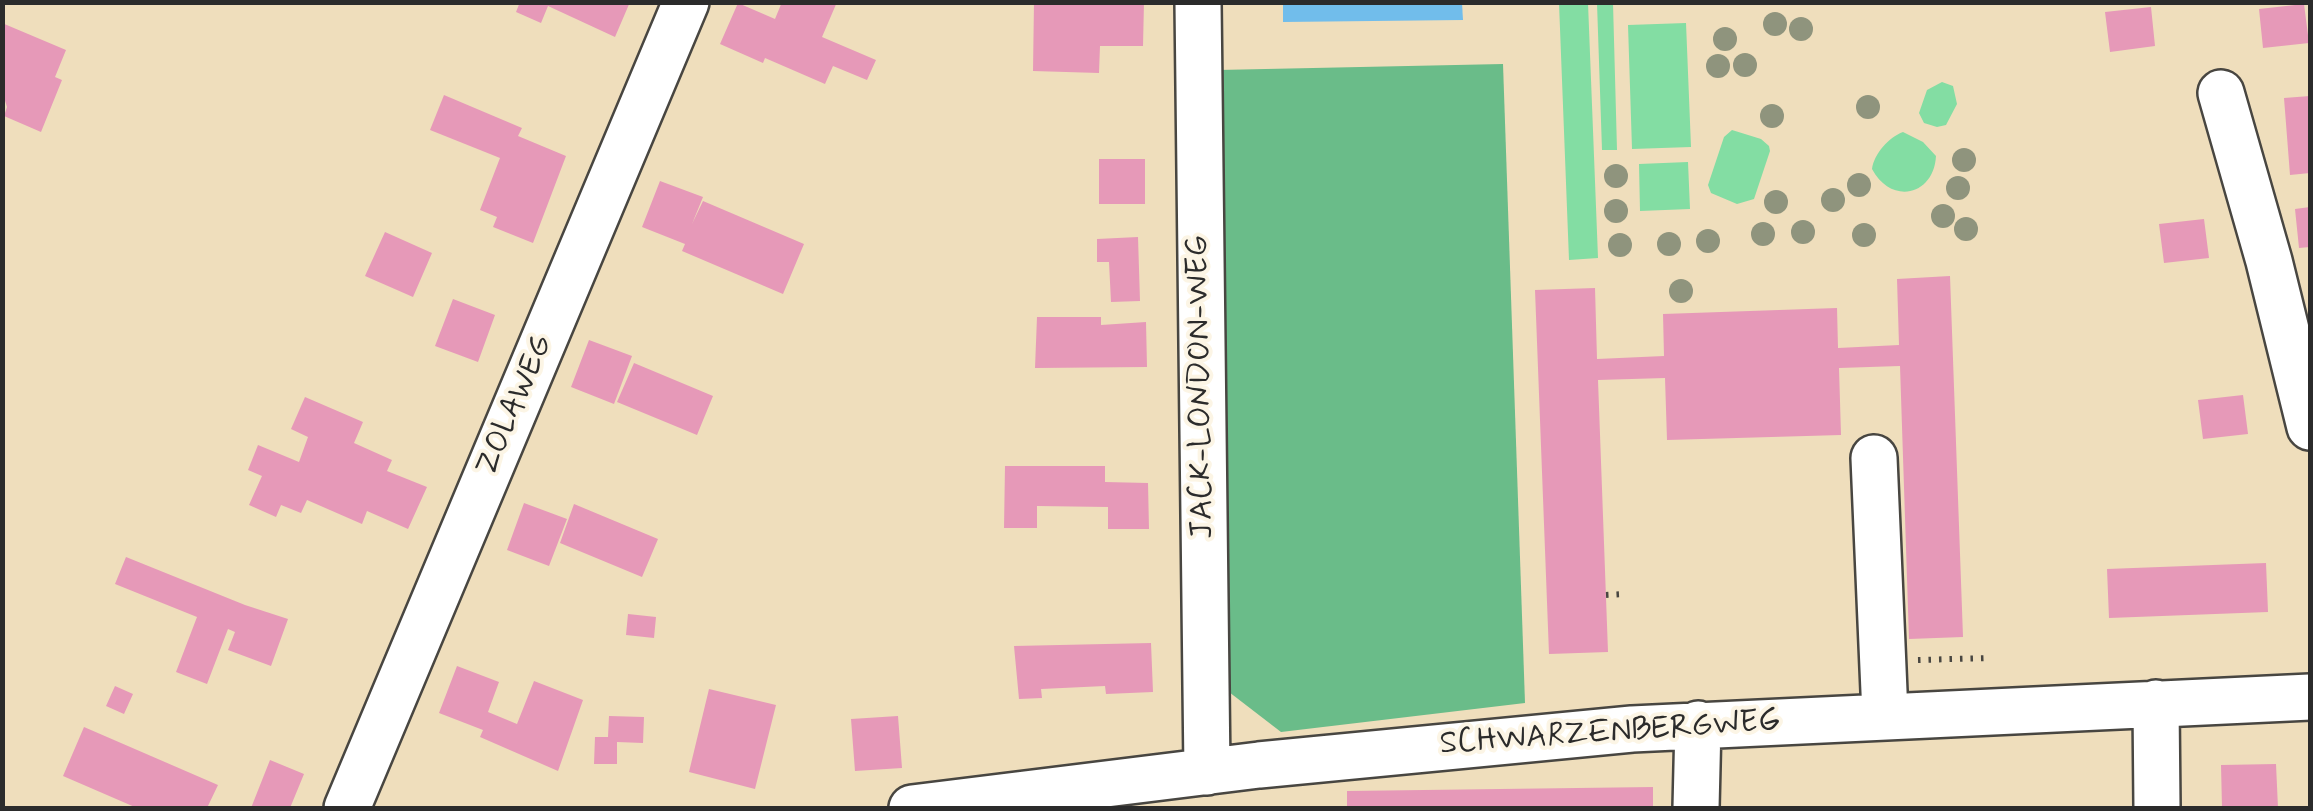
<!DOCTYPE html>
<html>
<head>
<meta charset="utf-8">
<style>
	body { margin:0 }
	#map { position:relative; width:2313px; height:811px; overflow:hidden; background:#efdebc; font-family:Mynerve,sans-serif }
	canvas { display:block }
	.frame { position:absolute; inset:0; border:5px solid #2b2b2b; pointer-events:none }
</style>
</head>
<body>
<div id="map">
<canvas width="2313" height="811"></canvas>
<div class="frame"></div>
</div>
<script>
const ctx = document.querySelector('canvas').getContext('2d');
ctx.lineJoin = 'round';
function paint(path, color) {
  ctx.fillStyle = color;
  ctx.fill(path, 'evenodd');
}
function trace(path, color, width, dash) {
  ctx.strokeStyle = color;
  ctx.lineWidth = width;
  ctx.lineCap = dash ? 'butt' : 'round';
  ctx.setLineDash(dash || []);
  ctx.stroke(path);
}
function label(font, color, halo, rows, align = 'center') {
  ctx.font = font + ' Mynerve,sans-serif';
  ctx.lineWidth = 8;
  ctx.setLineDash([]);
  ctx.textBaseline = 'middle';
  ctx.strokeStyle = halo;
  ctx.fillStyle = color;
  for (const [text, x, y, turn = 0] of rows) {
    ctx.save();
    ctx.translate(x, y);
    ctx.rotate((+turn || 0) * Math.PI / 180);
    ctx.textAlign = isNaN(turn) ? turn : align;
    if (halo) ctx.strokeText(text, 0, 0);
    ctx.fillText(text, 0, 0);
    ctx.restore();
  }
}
paint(new Path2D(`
	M1559,3h29l10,255 -29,2z
	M1597,3h16l4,147h-15z
	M1686,23l5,124 -59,2 -4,-124z
	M1942,82l11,4 4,18 -11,21 -9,2 -13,-4 -5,-10 8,-23z
	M1732,130l29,9 8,7 1,5 -16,48 -17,5 -26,-11 -3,-8 16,-48z
	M1903,132l20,10 13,14c-2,39 -44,50 -64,13 2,-15 17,-32 31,-37z
	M1688,162l2,47 -50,2 -1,-47z`), '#83dda3');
paint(new Path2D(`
	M1503,64l22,639 -244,29 -52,-40 -11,-622z`), '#6abc89');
paint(new Path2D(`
	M1283,3h179l1,17 -180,2z`), '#71bdeb');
paint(new Path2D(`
	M520,2h110l-15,35 -67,-31 -7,17 -25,-11z
	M782,2h55l-15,35 54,23 -9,20 -34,-14 -8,18 -60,-26 -2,5 -43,-19 18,-41 37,16z
	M1034,2h110l-1,44h-43l-1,27 -66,-2z
	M2304,4l5,39 -46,5 -4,-39z
	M2151,7l4,39 -45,6 -5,-40z
	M2,23l64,27 -11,27 7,3 -21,52 -37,-16 3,-9 -5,-16z
	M444,95l78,33 -4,8 48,20 -33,87 -40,-16 4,-10 -17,-7 20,-52 -70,-28z
	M2310,96v77l-20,2 -6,-77z
	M1099,159h46v45h-46z
	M660,181l43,16 -11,27 11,-23 101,43 -21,50 -101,-43 3,-7 -43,-17z
	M2310,207v40l-11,1 -4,-39z
	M2204,219l5,39 -45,5 -5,-39z
	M385,232l47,21 -19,44 -48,-21z
	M1138,237l2,64 -29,1 -2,-40h-12v-23z
	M1950,276l13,361 -54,2 -9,-273 -61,2 2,67 -174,5 -2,-62 -67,2 10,272 -59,2 -14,-364 60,-2 2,71 67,-3 -1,-42 174,-6 1,40 61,-3 -2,-66z
	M453,299l42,16 -17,47 -43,-16z
	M1037,317h64v8l45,-3 1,45 -112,1z
	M589,340l43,16 -18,48 -43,-17z
	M634,363l79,33 -16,39 -80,-33z
	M2243,395l5,39 -45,5 -5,-39z
	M305,397l58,25 -9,21 38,17 -5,11 40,16 -19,42 -41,-18 -5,13 -55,-24 -6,13 -20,-8 -5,12 -27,-12 13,-29 -14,-6 10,-25 41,17 9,-25 -17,-8z
	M1005,466h100v16l43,1 1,46h-41v-22l-71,-1v22h-33z
	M524,503l43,16 -18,47 -42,-16z
	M574,504l84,35 -16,38 -82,-34z
	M126,557l119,48 43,14 -17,47 -43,-16 7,-18 -7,-3 -21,55 -31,-12 21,-55 -82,-33z
	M2266,563l2,49 -159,6 -2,-49z
	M628,614l28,3 -2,21 -28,-3z
	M1151,643l2,49 -47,2 -1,-8 -64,3 1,9 -23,1 -5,-53z
	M457,666l42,16 -11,30 29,12 17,-43 49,19 -25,71 -78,-34 3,-7 -44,-17z
	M115,686l18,8 -9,20 -18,-8z
	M709,689l67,16 -21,84 -66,-17z
	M609,716l35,1 -1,26 -26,-1v22h-23l1,-27h13z
	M898,716l4,52 -47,3 -4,-52z
	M84,727l134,58 -11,23h-70l-74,-32z
	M270,760l34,14 -14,34h-39z
	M2276,764l2,44h-56l-1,-43z
	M1653,787v21h-306v-17z`), '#e699b8');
const minor = new Path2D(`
	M1198,2l9,770
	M2221,93l48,168 41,166
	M1874,458l11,257
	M2156,703l1,105
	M347,808l339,-806
	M912,808l347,-43 373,-36 678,-32
	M1696,808l2,-84`);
trace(minor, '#484641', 50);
trace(new Path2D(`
	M1606,595l19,-1
	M1918,660l70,-2`), '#484641', 6, [2.5, 8]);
trace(minor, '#fff', 45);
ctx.fillStyle = '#8f947d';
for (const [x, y] of [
	[1775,24],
	[1801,29],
	[1725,39],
	[1745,65],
	[1718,66],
	[1868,107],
	[1772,116],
	[1964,160],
	[1616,176],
	[1859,185],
	[1958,188],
	[1833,200],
	[1776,202],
	[1616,211],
	[1943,216],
	[1966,229],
	[1803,232],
	[1763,234],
	[1864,235],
	[1708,241],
	[1669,244],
	[1620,245],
	[1681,291]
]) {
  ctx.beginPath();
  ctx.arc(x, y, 12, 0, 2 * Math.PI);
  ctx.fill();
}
label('32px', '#2b2b2b', '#fcf5e5', [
	["JACK-LONDON-WEG",1202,387,-91],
	["ZOLAWEG",516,406,-67],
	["SCHWARZENBERGWEG",1610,734,-4]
]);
</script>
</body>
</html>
